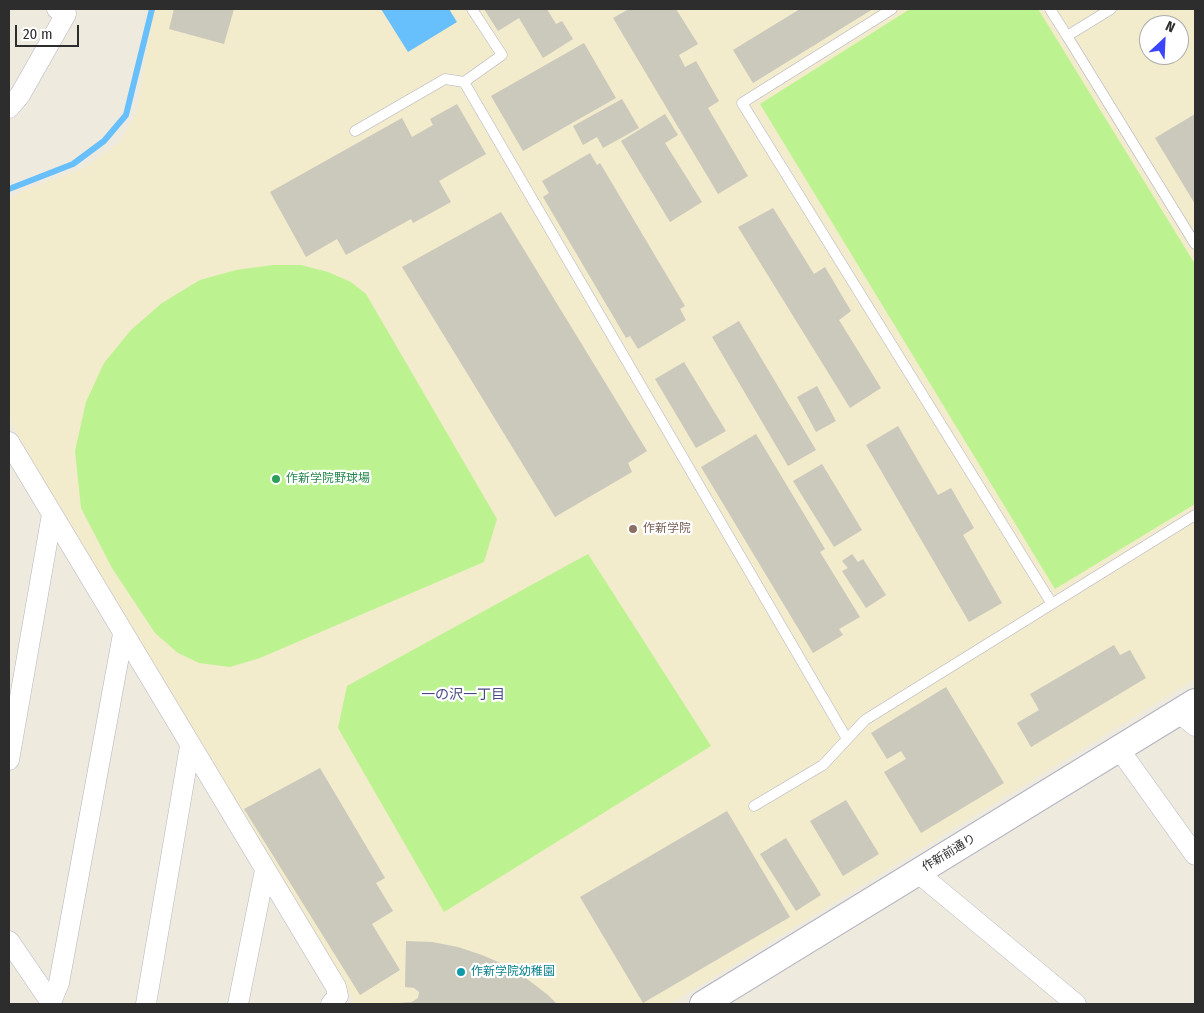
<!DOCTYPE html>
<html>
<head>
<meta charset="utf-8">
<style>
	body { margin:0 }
	#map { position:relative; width:1204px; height:1013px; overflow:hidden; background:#efeade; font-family:"Fira Sans Condensed",sans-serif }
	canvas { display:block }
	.frame { position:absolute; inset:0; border:10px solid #2d2d2d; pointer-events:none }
	.north { position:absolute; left:1139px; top:15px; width:50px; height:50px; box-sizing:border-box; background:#fff; border:1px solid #ababab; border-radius:50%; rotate:25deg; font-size:14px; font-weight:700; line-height:20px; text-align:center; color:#2d2d2d }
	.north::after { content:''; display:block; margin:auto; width:18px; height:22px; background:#3b45ff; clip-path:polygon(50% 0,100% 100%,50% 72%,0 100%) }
	.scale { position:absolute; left:15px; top:25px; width:64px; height:22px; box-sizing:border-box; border:2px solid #2d2d2d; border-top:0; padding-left:6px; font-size:15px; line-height:18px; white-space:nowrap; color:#2d2d2d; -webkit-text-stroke:4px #fff; paint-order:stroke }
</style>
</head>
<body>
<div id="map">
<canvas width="1204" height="1013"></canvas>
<div class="frame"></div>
<div class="north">N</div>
<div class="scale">20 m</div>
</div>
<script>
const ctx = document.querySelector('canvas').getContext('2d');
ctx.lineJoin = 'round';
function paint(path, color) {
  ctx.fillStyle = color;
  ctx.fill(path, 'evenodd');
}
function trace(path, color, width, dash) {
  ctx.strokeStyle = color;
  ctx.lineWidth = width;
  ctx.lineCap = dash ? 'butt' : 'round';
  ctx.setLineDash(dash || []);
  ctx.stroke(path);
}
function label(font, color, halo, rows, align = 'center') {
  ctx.font = font + ' "Fira Sans Condensed","Noto Sans JP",sans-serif';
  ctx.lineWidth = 4.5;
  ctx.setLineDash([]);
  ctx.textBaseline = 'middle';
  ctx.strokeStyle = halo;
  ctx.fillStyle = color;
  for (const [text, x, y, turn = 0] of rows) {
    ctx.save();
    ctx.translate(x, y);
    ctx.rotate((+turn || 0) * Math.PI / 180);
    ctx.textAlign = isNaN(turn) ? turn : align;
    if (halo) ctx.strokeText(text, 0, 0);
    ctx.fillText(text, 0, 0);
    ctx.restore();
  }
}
paint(new Path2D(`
	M153,9h1042v670l-525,325h-320l4,-3 -220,-363 -125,-218v-221l18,-10 57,-21 35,-25 18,-31zM1149,25h30v30h-30z`), '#f2ebcc');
paint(new Path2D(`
	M910,9h128l157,255v240l-140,85 -295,-485z
	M273,265h28l27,7 23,10 15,12 131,225 -13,43 -224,96 -30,9 -31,-4 -21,-10 -23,-20 -43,-65 -31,-60 -6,-57 11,-49 18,-39 27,-33 31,-27 38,-23 36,-10z
	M588,554l123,192 -267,166 -106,-184 9,-42z`), '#bcf390');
paint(new Path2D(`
	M381,9h68l8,13 -49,30z`), '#67c0fb');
trace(new Path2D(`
	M9,189l64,-25 31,-23 22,-26 26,-106`), '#67c0fb', 6);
paint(new Path2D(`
	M174,9h60l-10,35 -55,-15z
	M484,9h63l9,15 6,-3 11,18 -30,19 -24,-40 -21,13z
	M629,9h47l22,35 -19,11 6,12 11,-6 23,40 -11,7 40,68 -30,18 -105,-176z
	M800,9h73l-120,74 -20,-33z
	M584,43l32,55 -93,53 -32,-55z
	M622,99l17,29 -36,20 -6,-11 -14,8 -10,-19z
	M457,104l29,50 -47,27 12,21 -38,21 -2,-4 -65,36 -9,-16 -31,18 -36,-65 132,-74 10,19 21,-12 -3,-6z
	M665,114l13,21 -13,8 37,59 -32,20 -49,-81z
	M1195,114v90l-40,-66z
	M590,153l7,12 3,-2 85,143 -5,3 6,11 -48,29 -8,-13 -4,2 -83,-141 6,-4 -7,-12z
	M773,208l41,66 11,-7 26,44 -12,9 42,68 -31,20 -112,-181z
	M501,212l146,239 -19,12 4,9 -77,45 -153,-250z
	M739,321l77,129 -28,16 -76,-129z
	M684,362l42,69 -30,17 -41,-69z
	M817,386l19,35 -20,11 -19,-35z
	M898,426l40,69 13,-7 23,40 -11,7 39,68 -33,19 -103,-177z
	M756,434l69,115 -5,3 40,65 -21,12 4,6 -30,18 -112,-186z
	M822,464l40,66 -28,17 -41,-66z
	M852,554l6,8 5,-3 23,36 -20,13 -24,-37 6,-3 -6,-7z
	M1114,645l6,10 10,-5 16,28 -115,69 -14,-24 22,-13 -9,-16z
	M946,687l58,96 -83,50 -37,-61 22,-13 -5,-8 -14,8 -16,-26z
	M320,768l65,110 -9,5 17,28 -21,13 28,46 -40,25 -116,-186z
	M846,800l33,54 -36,22 -33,-55z
	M727,811l63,106 -147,86 -63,-106z
	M786,838l35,57 -25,16 -36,-57z
	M406,941l26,1 26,5 24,8 23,10 22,14 21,16 9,9h-159v-1l14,-1 6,-4 1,-6 -5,-4 -9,-1z`), '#cbc8bc');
const service = new Path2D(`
	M472,9l30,46 -38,27 383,657
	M892,9l-150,94 310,501
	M1050,9l17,27
	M1111,9l-44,27 128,208
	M355,131l90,-52 19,3
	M754,806l69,-41 42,-45 330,-205`);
const minor = new Path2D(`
	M9,108l11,-13 46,-81 -9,-5
	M9,442l327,545 2,9 -7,8
	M1178,712l17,14
	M1119,749l76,106
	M9,760l43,-246
	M917,872l159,132
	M9,941l43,63
	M51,1002l8,-19 64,-349
	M146,1004l44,-258
	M238,1004l27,-134`);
const tertiary = new Path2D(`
	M703,1004l492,-302`);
trace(service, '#b2b3c1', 11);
trace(minor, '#b2b3c1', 21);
trace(tertiary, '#b2b3c1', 28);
trace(service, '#fff', 10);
trace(minor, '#fff', 20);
trace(tertiary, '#fff', 26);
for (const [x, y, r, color] of [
	[276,479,5,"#2e9e5b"],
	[633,529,5,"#8d6e63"],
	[461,972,5,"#0f9aa8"]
]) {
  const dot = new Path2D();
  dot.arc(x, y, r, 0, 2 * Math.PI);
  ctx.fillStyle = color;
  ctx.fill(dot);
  trace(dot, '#fff', 2);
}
label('12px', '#27864d', '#fff', [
	["作新学院野球場",286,479]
], 'left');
label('12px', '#785e54', '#fff', [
	["作新学院",643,529]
], 'left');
label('12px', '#2d2d2d', '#fff', [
	["作新前通り",949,853,-31]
]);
label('12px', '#0d838f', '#fff', [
	["作新学院幼稚園",471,972]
], 'left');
label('14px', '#474a83', '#fff', [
	["一の沢一丁目",463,695]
]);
</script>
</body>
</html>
